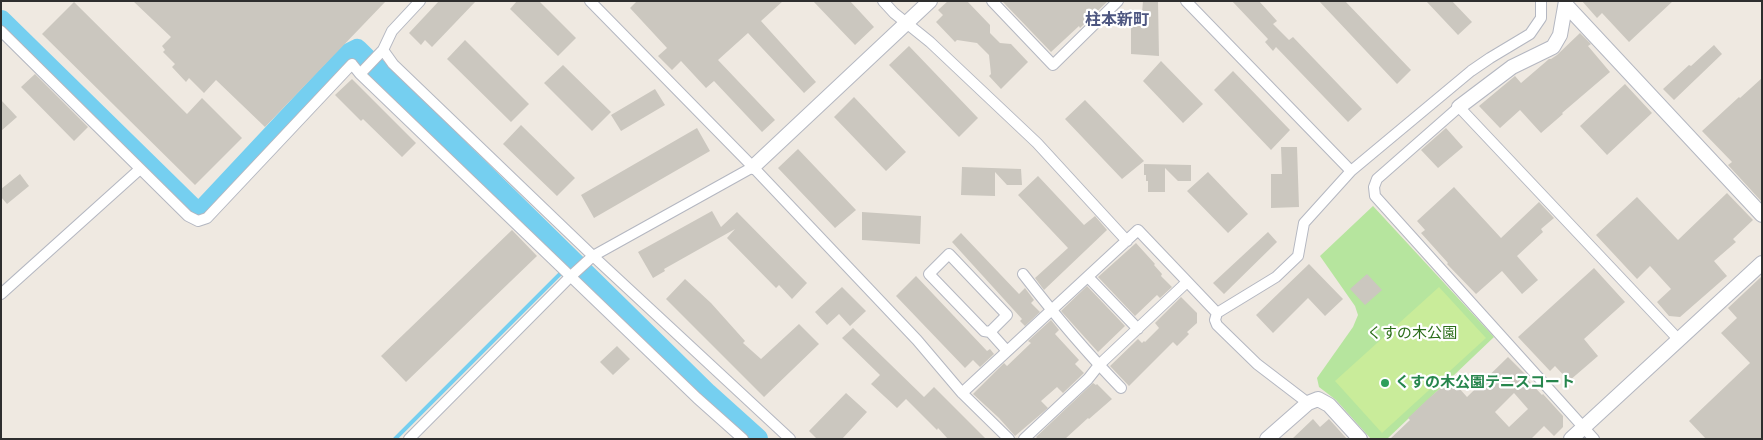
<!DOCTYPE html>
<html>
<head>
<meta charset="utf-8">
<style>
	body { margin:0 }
	#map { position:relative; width:1763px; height:440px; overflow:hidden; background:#efe9e1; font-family:"Fira Sans",sans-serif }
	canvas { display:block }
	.frame { position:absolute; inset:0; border:2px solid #2e2e2e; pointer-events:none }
</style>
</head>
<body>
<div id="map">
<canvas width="1763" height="440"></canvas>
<div class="frame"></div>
</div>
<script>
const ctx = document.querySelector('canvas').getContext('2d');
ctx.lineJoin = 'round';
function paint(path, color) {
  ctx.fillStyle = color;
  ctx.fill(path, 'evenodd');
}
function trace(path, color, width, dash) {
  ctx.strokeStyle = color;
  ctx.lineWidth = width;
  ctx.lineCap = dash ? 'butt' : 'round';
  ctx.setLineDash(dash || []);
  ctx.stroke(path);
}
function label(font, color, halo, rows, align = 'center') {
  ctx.font = font + ' "Fira Sans","Noto Sans JP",sans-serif';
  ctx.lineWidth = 4.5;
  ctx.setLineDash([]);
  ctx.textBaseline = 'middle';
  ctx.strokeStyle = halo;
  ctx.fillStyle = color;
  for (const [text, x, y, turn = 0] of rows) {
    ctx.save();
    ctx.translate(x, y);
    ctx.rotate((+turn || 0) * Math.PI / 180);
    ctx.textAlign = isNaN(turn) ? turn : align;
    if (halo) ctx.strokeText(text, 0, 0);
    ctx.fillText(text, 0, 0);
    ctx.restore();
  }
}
paint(new Path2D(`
	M1373,206l121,131 -107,102h-16l-35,-39 -17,-13 -2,-9 36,-51 5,-12 -3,-9 -35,-50z`), '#b6e59e');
paint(new Path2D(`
	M1439,287l47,51 -104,95 -47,-52z`), '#c9ec9a');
trace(new Path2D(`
	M395,439l178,-178`), '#75cff0', 4);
trace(new Path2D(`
	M1,21l194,190h7l147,-157 8,-4 350,344 50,45`), '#75cff0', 22);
paint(new Path2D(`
	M133,1h253l-121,126 -49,-47 -12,13 -15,-15 -3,4 -14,-15 3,-3 -12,-12 2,-2 -3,-4 9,-9z
	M439,1h37l-44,46 -7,-7 -4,5 -12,-12z
	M517,1h22l37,37 -18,18 -48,-47z
	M637,1h146l-22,20 55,61 -12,11 -56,-60 -30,27 57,60 -13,12 -48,-51 -8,7 -25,-27 -9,9 -14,-14 9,-8 -37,-40z
	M813,1h37l24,26 -19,18z
	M948,1h19l23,24v8l10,10 11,1 17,18 -27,27 -12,-13 2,-2 -2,-19 -12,-12 -20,-3 -2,2 -19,-20 7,-7 -5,-5z
	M1002,1h106l-28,27 -1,-2 -28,26z
	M1143,1h15l1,55 -28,-2v-41h11z
	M1232,1h27l18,20 -4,3 16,16 4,-3 69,72 -14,13 -72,-75 -3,4 -8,-9 3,-3z
	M1319,1h26l66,69 -14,14z
	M1426,1h26l20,21 -14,13z
	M1582,1h91l-44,41 -27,-29 -5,5z
	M74,2l113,112 15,-16 40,40 -47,47 -153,-151z
	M1580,33l11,11 -3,2 22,26 -48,41 1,1 -22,19 -21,-23 -20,18 -21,-22 36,-30 6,7 28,-24h2l6,-4z
	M465,40l64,64 -18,18 -64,-63z
	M1714,45l8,9 -48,46 -11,-11 26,-24 2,1z
	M909,46l69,72 -19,19 -70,-72z
	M1161,61l42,43 -20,19 -40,-42z
	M563,65l48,47 -19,19 -48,-48z
	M1233,71l57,59 -19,20 -57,-60z
	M35,74l53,53 -14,14 -53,-54z
	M1762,78v124l-34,-37 4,-3 -30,-31 37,-34 1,1z
	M352,79l64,64 -14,14 -39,-38 -2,2 -26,-26z
	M1625,84l27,29 -45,42 -27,-29z
	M655,89l10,16 -44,26 -10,-16z
	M854,97l52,55 -20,19 -52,-54z
	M1,100l16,17 -16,14z
	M1085,100l59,61 -22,18 -57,-60z
	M521,125l54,53 -18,18 -54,-52z
	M697,128l13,23 -116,67 -13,-23z
	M1446,128l17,19 -25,21 -17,-18z
	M1281,147h16l2,60 -28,1v-34h11z
	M798,149l58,61 -21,18 -57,-60z
	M1144,164l47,1v16h-13l-13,-13v24h-17v-11h-2v-6h-2z
	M962,167l59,2 1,16h-15l-12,-13v24l-34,-1z
	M1208,172l40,42 -20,19 -41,-42z
	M20,174l9,12 -22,18 -6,-7v-8z
	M1038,176l46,49 11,-9 12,14 -63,60 -9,-12 33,-30 -50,-53z
	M1454,187l47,51 38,-36 15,16 -13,11 2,3 -26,24 21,24 -16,14 -20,-23 -26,23 -29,-30 1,-1 -27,-30 4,-3 -8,-9z
	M1727,193l26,27 -20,19 3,3 -22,19 13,15 -47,41 -11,-1 -12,-14 14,-13 -21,-23 -13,13 -41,-44 41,-38 41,43z
	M712,211l9,16 16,-15 70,71 -15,16 -13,-14 -3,3 -49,-50 8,-9 -71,40 1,2 -12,7 -15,-26z
	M862,212l59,4 -1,28 -58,-4z
	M512,230l25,26 -131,126 -25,-26z
	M1268,232l9,10 -53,52 -11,-11z
	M961,233l58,61 6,-6 9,12 -3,3 9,9 -15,14 -5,-5 2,-2 -70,-77z
	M1136,243l19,21 -1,1 8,9 -1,2 11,11 -12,11 -3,-3 -22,21 -37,-39z
	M1309,264l34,35 -18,17 -17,-18 -35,35 -17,-18z
	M1594,268l31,34 -41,37 14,17 -29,25 -14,-15 -5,5 -32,-34z
	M1367,274l15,16 -17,15 -15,-16z
	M916,276l71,75 3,-2 4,5 -14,13 -7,-7 -8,8 -69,-72z
	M1762,276v163h-56l-17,-18 61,-58 -29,-30 16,-15 -9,-10z
	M685,279l26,24 34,38 -2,2 18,16 38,-35 20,20 -55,53 -98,-98z
	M1087,286l38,40 -27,26 -37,-41z
	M842,287l24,24 -16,15 -11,-12 -12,11 -12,-13z
	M1181,297l16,16v10l-10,9 2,2 -12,12 -4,-4 -44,44 -19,-20 28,-27 4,4 2,-2 1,1 14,-14 -4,-5z
	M1051,320l8,10 -4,4 24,26 -4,4 9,9 -21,20 -6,-6 -16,14 7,7 -33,28 -16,-18 -26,-24 31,-31 3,3 24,-23 -3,-2z
	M853,328l71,69 10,-10 52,52h-38l-10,-11 -1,2 -31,-31 -9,9 -26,-24 9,-9 -38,-37z
	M617,346l13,13 -17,16 -13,-13z
	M1508,357l21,21 -1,2 14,15 1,-1 20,22v11l-9,9 -10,-10 -13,13h-141l20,-19 -2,-2 20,-19 23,-20 16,18zM1514,393l14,16 -19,18 -14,-15z
	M1093,383l3,2 1,-1 15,15 -23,20 -1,-1 -23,21h-27l-2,-2z
	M846,393l21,19 -25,27h-25l-8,-8z
	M1313,419l7,8 9,-8 18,20h-55z`), '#cbc7bf');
const street = new Path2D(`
	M590,1l163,166 164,173 45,53 47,46
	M883,1l11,12 36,29 107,101 90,98
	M992,1l61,64 65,-64
	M1186,1l165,170
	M1,31l187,185 10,5 9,-3 145,-154 8,10 23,-24 9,-19 28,-30
	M383,50l10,14 200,192 197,183
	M360,74l337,324 46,41
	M1023,274c31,40 63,78 98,114
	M1088,277l50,52
	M1,294l139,-125
	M990,332l-6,-1 -55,-57 20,-20 58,61 -17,17 17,19
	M962,393l176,-163 79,83
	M1308,403l-51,-39 -40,-39 -2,-5 2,-7 59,-36 22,-21 6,-33 47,-52 120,-100 19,-13 40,-24 11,-16v-17
	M409,439l161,-162 23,-21 160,-89
	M1024,439l64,-60 11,-14 88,-83
	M1594,439l-219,-243 -1,-9 3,-8 82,-72 220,233`);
const secondary = new Path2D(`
	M1566,5l196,210
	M1459,107l53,-40 41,-20 7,-12 6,-34
	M753,167l177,-166
	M1267,439l41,-36 10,-4 11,6 31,34
	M1571,439l191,-176`);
trace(street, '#b4b7c1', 12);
trace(secondary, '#b4b7c1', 16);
trace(street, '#fff', 10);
trace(secondary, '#fff', 14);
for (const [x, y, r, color] of [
	[1385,383,5,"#2e9e5b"]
]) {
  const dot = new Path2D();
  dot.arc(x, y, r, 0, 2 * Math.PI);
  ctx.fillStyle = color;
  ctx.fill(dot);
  trace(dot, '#fff', 2);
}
label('15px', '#2c6e1b', '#fff', [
	["くすの木公園",1412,334]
]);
label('bold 15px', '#27864d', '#fff', [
	["くすの木公園テニスコート",1395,383]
], 'left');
label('bold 16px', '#4d5680', '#fff', [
	["柱本新町",1117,21]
]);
</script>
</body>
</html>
